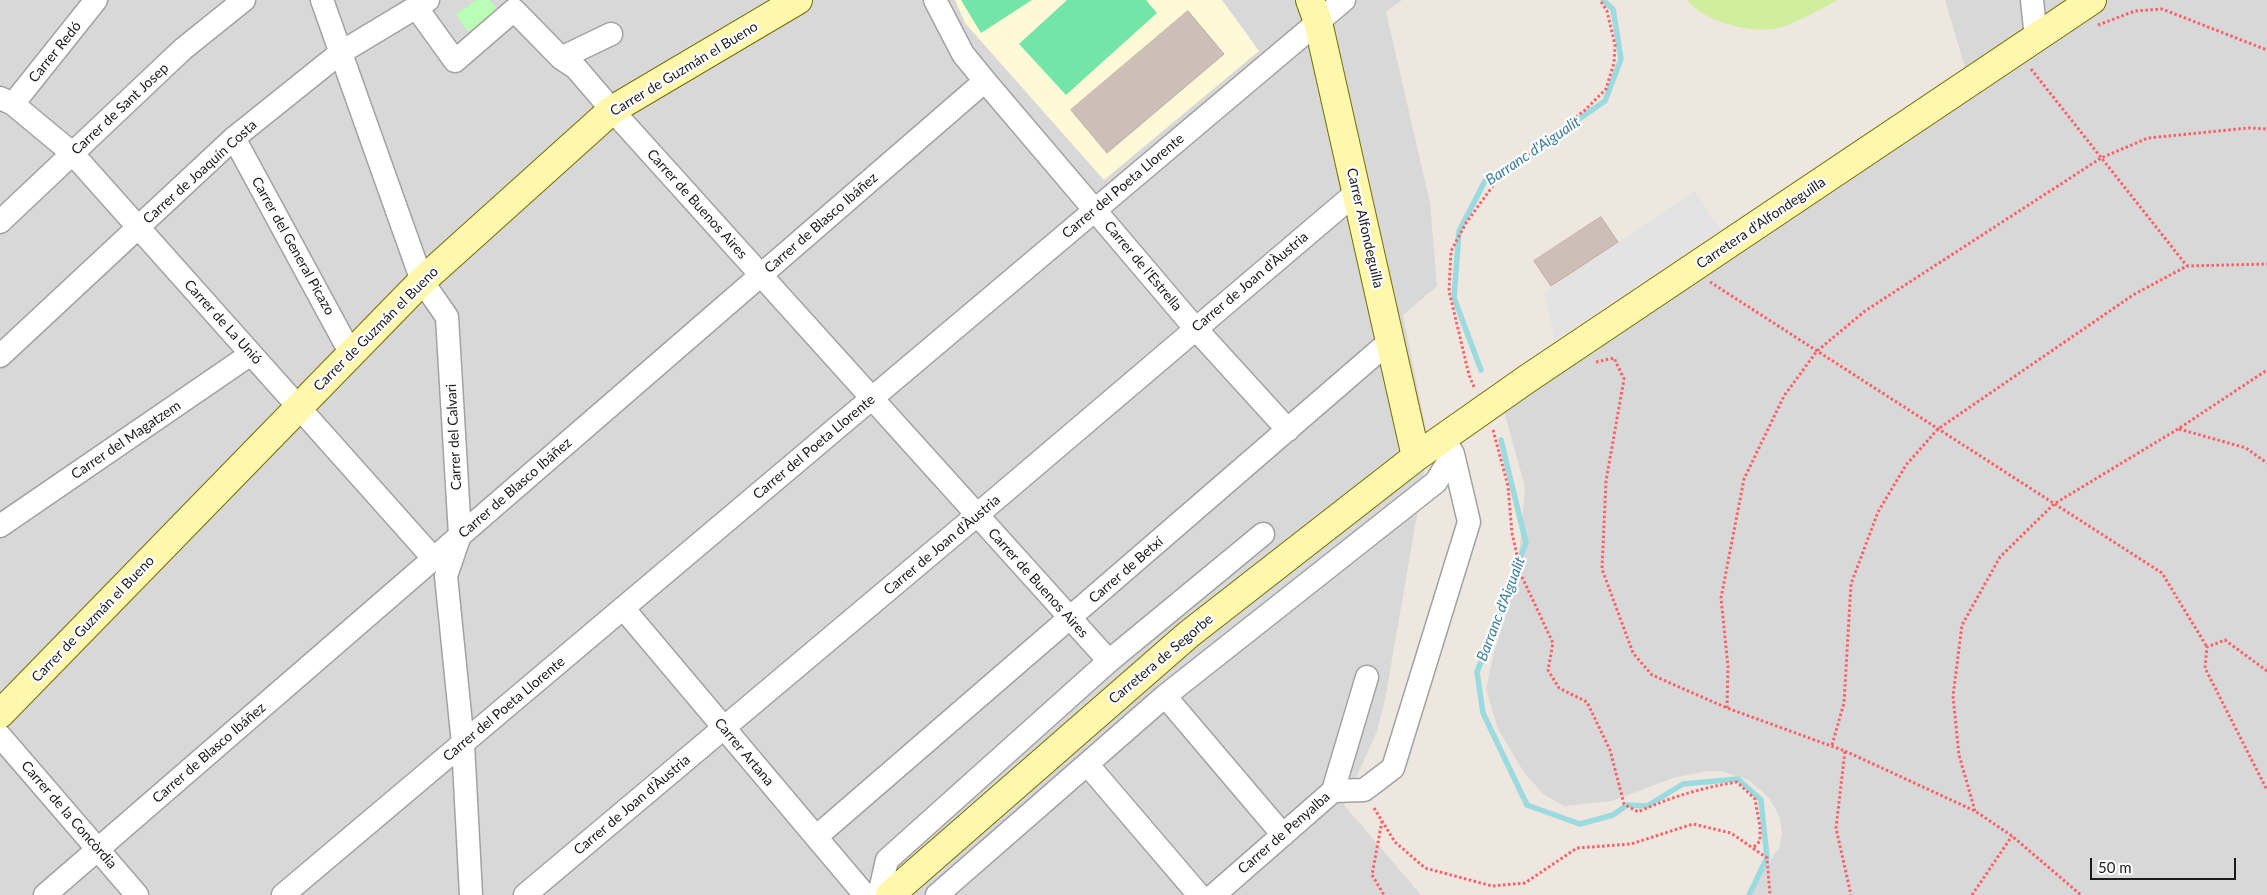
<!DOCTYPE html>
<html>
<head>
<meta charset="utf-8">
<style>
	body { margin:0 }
	#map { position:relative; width:2267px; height:895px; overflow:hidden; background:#eee7df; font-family:Lato,sans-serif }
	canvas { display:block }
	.scale { position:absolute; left:2090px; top:858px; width:146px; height:22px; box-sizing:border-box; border:2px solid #1b1b1b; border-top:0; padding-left:6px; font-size:15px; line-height:18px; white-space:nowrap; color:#1b1b1b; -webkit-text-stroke:4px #fff; paint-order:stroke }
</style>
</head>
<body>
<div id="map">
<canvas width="2267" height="895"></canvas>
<div class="scale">50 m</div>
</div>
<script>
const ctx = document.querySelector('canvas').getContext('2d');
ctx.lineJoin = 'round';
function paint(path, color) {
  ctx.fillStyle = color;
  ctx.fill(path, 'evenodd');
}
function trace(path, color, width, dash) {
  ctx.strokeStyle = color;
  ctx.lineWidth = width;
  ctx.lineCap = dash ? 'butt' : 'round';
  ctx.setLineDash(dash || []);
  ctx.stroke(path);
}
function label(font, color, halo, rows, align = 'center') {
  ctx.font = font + ' Lato,sans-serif';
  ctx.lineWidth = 4.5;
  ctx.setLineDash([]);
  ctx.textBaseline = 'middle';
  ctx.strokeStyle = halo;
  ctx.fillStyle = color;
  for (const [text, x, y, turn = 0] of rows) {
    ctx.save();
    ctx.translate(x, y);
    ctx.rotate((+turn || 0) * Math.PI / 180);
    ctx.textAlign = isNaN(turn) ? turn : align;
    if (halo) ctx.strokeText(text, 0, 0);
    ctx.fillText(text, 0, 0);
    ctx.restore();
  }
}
paint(new Path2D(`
	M0,0h1402l-16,12 44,191 7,83 -34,29 26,130 -44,255 -8,31 -33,74 77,90h-1421z
	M1945,0h322v895h-515l6,-17 21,-30 3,-14 -2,-15 -4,-9 -7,-12 -20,-18 -29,-9h-13l-34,7 -61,23 -48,5 -21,-12 -20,-23 -25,-42 -12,-40 8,-37 23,-73 8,-92 -21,-76 472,-317 -12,-30z`), '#d9d8d8');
paint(new Path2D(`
	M955,0h267l37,51 -155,129 -139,-157z`), '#fff9d7');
paint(new Path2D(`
	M1687,0h152c-17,8 -44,24 -60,28 -26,7 -76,-7 -92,-28z`), '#d1ee9f');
paint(new Path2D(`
	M476,0h13l9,9 -30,23 -12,-18z`), '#bafeb6');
paint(new Path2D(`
	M961,0h71l-51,33z
	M1067,0h79l11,13 -91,82 -47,-51z`), '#74e5a9');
paint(new Path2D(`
	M1695,191l26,39 -166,110 -11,-48z`), '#e3e3e3');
trace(new Path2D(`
	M1481,370l-27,-72 5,-67 26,-50 47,-26 31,-25 42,-29 16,-42 -8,-50 -10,-9
	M1501,440l25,103 -49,129 6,41 44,92 53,19 33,-9 14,-10 20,1 36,-22 55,-5 23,21 6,58 -18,37`), '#9bdbe0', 5.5);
const building = new Path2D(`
	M1188,11l36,43 -117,99 -36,-43z
	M1601,217l17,25 -67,44 -17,-25z`);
paint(building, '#cebeb8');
trace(building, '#c0aaa0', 1);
const street = new Path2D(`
	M322,0l100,281 25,36 13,218 -14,41 17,168 8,151
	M935,0l28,54 22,27 210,247 93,102
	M2032,0l4,38
	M416,7l39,54 59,-51 47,48 15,10 36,42 497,551
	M561,58l50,-24
	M0,98l13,6 59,49 362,406
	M13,104l83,-104
	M234,138l117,216
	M0,222l183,-173 61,-49
	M0,356l234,-218 106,-85 88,-53
	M0,526l251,-172
	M623,608l242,287
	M1165,696l118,139
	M0,736l137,159
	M1087,764l112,131
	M1333,791l31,-1 29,-22 76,-246 -16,-68 -4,-7
	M816,837l574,-496
	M45,895l940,-814
	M283,895l1061,-895
	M525,895l452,-380 380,-323
	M879,895l8,-35 222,-199 154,-127
	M937,895l228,-199 271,-214 17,-28
	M1214,895l119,-104 34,-114`);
const secondary = new Path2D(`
	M1310,0l8,22 98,435
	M0,714l422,-433 190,-171 186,-110
	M890,895l299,-261 227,-177 111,-78 565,-379`);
trace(street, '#a2a2a2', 25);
trace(secondary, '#746f00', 30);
trace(new Path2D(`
	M2098,25l37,-14 27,-2 105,41
	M2031,69l156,197
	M1710,282l452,291 45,74
	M1596,362l18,-4 10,21 -18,102 -4,88 31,84 19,22 75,33 118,43 -9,77 15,67
	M1474,387l-5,-12 -20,-84 2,-40 15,-28 34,-47 85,-66 21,-21 8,-26 1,-18 -8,-34 -7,-11
	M2179,429l67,19 21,15
	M1493,430l15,56 4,47 10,44 31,66 -5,27 11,18 28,14 23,48 14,54 14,8c33,-15 63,-24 99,-30l18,17 5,28v14l-7,7
	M2267,671l-42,-31 -18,7 -2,21 62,122
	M1727,708l1,-41 -7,-69 23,-119 40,-83 33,-45 48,-40 236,-153 47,-20 101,-10 18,1
	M1832,745l12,-42 7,-119 27,-72 28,-47 32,-36 195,-134 54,-29 80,-2
	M1845,751l130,60 37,25 69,59
	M1374,808l21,34 30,26 67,18 33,-3 52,-35 54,-4 62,-20 38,9 36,25 3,37
	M1975,811l-16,-56 -6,-59 9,-71 38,-68 54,-53 124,-75 89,-59
	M1382,821l-10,54 12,20
	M1972,895l40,-59`), '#ff5f66', 3, [2.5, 2.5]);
trace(street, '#fff', 22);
trace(secondary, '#fff7ac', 28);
label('14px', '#1b1b1b', '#fff', [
	["Carrer Redó",55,52,-51],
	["Carrer de Guzmán el Bueno",684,69,-31],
	["Carrer de Sant Josep",120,109,-43],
	["Carrer de Joaquín Costa",200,172,-42],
	["Carrer del Poeta Llorente",1123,186,-40],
	["Carrer de Buenos Aires",697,204,48],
	["Carrer de Blasco Ibáñez",821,223,-41],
	["Carretera d'Alfondeguilla",1761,223,-34],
	["Carrer Alfondeguilla",1365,228,77],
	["Carrer del General Picazo",293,246,61],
	["Carrer de l'Estrella",1143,266,50],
	["Carrer de Joan d'Àustria",1250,282,-40],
	["Carrer de La Unió",223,322,48],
	["Carrer de Guzmán el Bueno",376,329,-45],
	["Carrer del Calvari",454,437,-93],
	["Carrer del Magatzem",126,440,-34],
	["Carrer del Poeta Llorente",814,447,-40],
	["Carrer de Blasco Ibáñez",515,488,-41],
	["Carrer de Joan d'Àustria",942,545,-40],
	["Carrer de Betxí",1126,570,-41],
	["Carrer de Buenos Aires",1038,583,48],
	["Carrer de Guzmán el Bueno",93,619,-46],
	["Carretera de Segorbe",1161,659,-40],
	["Carrer del Poeta Llorente",504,709,-40],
	["Carrer Artana",744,752,50],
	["Carrer de Blasco Ibáñez",209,753,-41],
	["Carrer de Joan d'Àustria",632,805,-40],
	["Carrer de la Concòrdia",69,815,49],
	["Carrer de Penyalba",1284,833,-41]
]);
label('italic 15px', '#3b7da2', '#fff', [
	["Barranc d'Aigualit",1533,151,-34],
	["Barranc d'Aigualit",1501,609,-69]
]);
</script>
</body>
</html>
